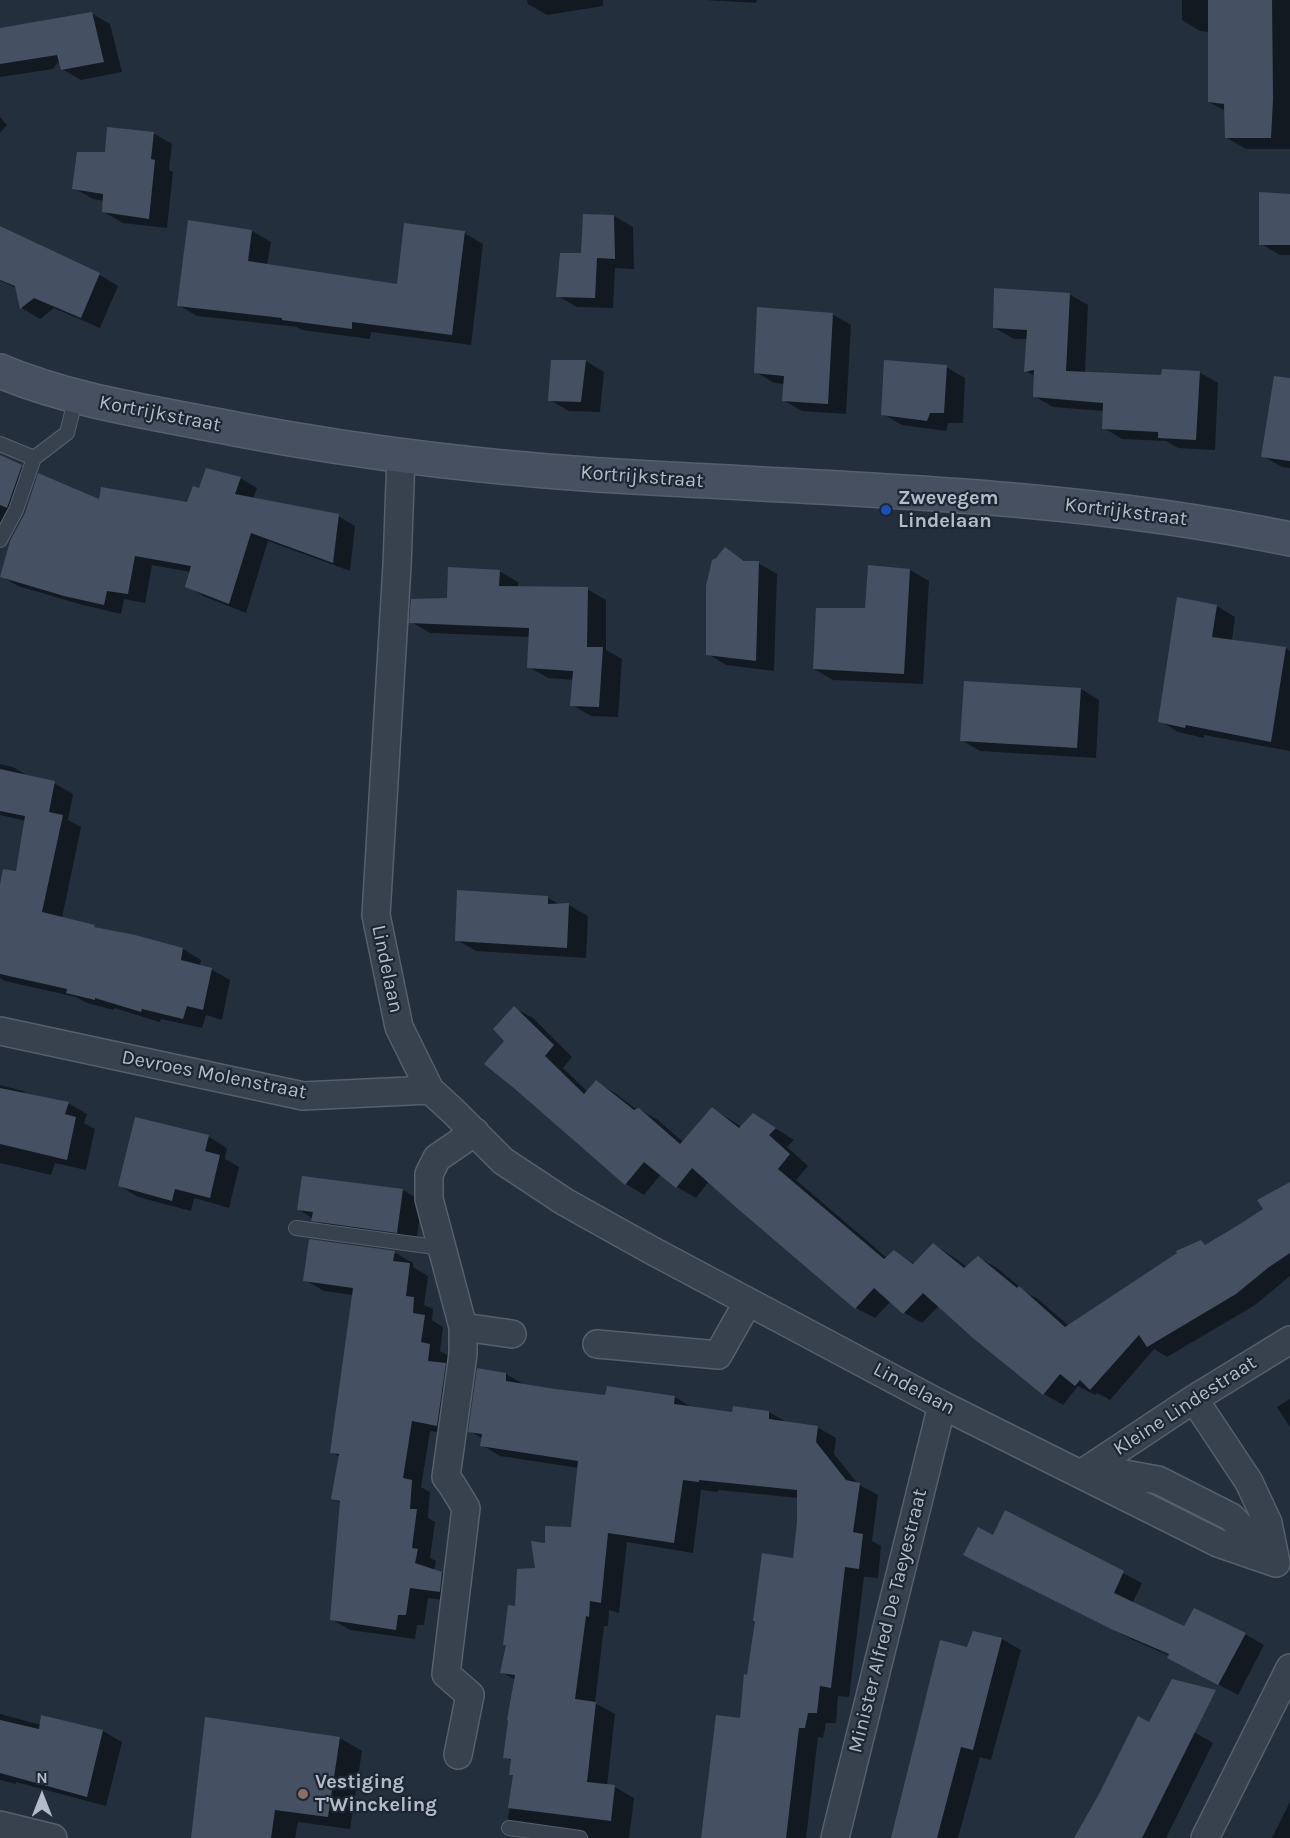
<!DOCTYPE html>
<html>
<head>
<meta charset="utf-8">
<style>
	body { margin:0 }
	#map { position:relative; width:1290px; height:1838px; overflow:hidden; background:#242f3e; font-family:Karla,sans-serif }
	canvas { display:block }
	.north { position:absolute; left:12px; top:1766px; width:60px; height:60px; -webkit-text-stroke:4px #1d2633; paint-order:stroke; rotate:0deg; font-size:16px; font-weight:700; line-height:24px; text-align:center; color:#b4bcc9 }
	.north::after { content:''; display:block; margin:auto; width:21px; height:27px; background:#b4bcc9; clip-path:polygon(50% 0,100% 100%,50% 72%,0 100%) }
</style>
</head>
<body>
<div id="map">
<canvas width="1290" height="1838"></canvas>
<div class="north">N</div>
</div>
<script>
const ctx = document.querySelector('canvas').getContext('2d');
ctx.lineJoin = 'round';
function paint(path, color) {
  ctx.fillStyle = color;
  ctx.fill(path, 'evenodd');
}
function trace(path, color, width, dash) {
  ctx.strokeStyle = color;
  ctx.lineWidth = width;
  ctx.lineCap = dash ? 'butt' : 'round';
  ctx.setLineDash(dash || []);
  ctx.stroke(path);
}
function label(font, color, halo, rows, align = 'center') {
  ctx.font = font + ' Karla,sans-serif';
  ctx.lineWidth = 4.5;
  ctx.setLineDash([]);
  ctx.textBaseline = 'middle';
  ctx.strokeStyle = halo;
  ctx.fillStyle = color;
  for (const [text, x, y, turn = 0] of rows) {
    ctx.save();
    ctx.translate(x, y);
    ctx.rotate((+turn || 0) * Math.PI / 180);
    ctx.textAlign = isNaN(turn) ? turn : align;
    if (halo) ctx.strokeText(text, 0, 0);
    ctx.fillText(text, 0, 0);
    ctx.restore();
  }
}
paint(new Path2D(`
	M527,0h76v6l-56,9 -19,-11z
	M705,0h52l-1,3z
	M1182,0h108v149h-44l-19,-11 -1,-27 -17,-9v-70l-9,-1 -18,-11z
	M91,13l19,11 12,48 -41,8 -19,-11 -2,-5 -2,-2 -5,7 -53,8v-46z
	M0,117l7,8 -7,8z
	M153,133l19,11 -3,26 4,2 -6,56 -44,-5 -19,-11v-11l-11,-2 -19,-11 33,-35z
	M1290,195v60h-10l-19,-11z
	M585,216h29l19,11 1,42 -19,-1 -2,40 -36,-1 -19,-11 25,-42z
	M0,228l100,47 18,11 -18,42 -46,-20 -14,11 -18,-11 -5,-20 -17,-7z
	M252,231l19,11 -4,23 131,21 66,-53 19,11 -12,101 -100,-13 -1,7 -68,-9 -5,-3 -100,-11 -19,-11z
	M1069,294l19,11 -3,68 78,3 36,-4 19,11 -3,67 -37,-2 -12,-7 -44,-2 -18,-11v-17l-51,-4 -19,-11 1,-20 -9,-5 2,-32h-14l-19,-11z
	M832,314l19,11 -5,89 -44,-3 -19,-11 2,-16 -11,-1 -18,-11z
	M586,361l18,11 -4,40 -31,-1 -19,-11z
	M946,367l19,11 -2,45h-15l-2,8 -44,-6 -19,-11z
	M1290,409v59l-8,-1 -19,-11z
	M0,457l30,15 -30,67z
	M240,478l17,10 -4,11 85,17 17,10 -5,45 -82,-30 -22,72 -43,-17 -16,-10 4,-14 -39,-7 -7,38 -21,-4 -3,15 -42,-10 -61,-18 -17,-10 100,-75 87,2 12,-13z
	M725,549l23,14h10l19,11 -3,97 -48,-6 -18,-11z
	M870,566l40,4 19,11 -6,103 -90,-4 -19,-11 52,-60z
	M499,571l19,11v6l69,1 19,11v50l16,9 -4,58 -27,-1 -19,-11 2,-25 -26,-2 -19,-11 1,-30 -100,-4 -19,-11z
	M1217,606l18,11 -3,24 54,7 4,3v100l-86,-16v3l-26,-6 -18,-11z
	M1081,689l18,11 -3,58 -116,-7 -19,-11z
	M0,764l13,3 19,11 22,5 19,11 -5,26 13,7 -19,91 32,8 7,4 82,19 18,11 -1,6 11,3 19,11 -8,40 -16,-5 -4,13 -41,-9 -1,3 -46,-14v2l-27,-7 -11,-6 -71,-16 -5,-3v-83l17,-23 9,-51 -26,-6z
	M459,892l89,6 13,7h8l19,11 -2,42 -110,-7 -19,-11z
	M514,1008l19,10 39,39 -9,11 25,24 8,-10 19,11 22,17 2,-1 19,11 25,22 30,-33 29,18 30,-1 22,14 -7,7 21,19 -12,14 91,78 7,-6 21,12 19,-19 18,11 15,11 11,-10 19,11 30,25 11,6 31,27 132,-84 6,4 83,-54v84l-35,29 -88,52 -13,-8 -44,51 -13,-7 -2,2 -17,-9 -15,19 -19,-11 -69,-57 -36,-31 -17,17 -19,-11 -12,-11 -16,17 -19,-10 -147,-127 -13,17 -19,-11 -16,-13 -17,21 -18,-11 -120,-143z
	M0,1085l23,6 8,5 37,7 19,11 -3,9 11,6 -9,41 -31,-7 -4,12 -51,-12z
	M209,1137l18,11 -2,11 14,8 -10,41 -35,-10 -3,13 -53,-14 -18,-11z
	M403,1190l19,11 -6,42 -84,-12 -34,-22z
	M394,1252l19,11v4l15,9 -4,29 9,4 -1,11 11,7 -3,24 9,5 -2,10 17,10 -8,59 -26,-4 -9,56 9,5 -2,26 7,4 -5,36 6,3 -2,10 8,2 19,11 -2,18 -31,-4 -4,27h-7l-2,14 -65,-9 -19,-11 10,-116 -8,-4 7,-42 -9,-5 22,-157 -29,-4 -19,-11z
	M506,1374l19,11 81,12h69l18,11 40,5 36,-1 19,11 29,4 19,11 -2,16 24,30 20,11 -6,46 9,5 -3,32 -14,-1 -15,120 -11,-1 -2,27h-10l-3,15 -5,-1 -12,101h-105l40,-119 8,-43 45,-116 4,-37v-25l-80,-8v2l-17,-2 -8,63 -66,-11 -8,71 -10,-3 -1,16h-4l-9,77 20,11 -8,72 8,1 19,11 -5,40h-39l-63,-8 -19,-11 6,-43 -4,-2 2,-13 -7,-4 11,-77 -15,-8 6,-26 -3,-2 13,-37 20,-38 10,-25 26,-16 6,-60 -79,-12 -18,-11 1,-6 -13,-8z
	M1290,1399v28l-13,-20z
	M1006,1512l136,71 -10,21 53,24 60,6 19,11 -26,50 -50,-27 -18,-12 -37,-16 -149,-75 10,-28z
	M974,1633l28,6 19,11 -30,110 -11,-3 -22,81h-66z
	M0,1714l41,11 1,-8 61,14 19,11 -16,64 -90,-24v2l-16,-4z
	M206,1719l134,19 22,13 -12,78 -52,-7 -3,16h-103z
	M1150,1724l44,8 19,11 -47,95h-90z
	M1290,1802v36h-18z`), '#0007');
paint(new Path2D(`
	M1208,0h64l1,99 -2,39h-46l-1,-34 -16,-2z
	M92,12l12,50 -43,8 -4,-15 -57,9v-36z
	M107,127l47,5 -3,27 4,1 -6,59 -47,-7 1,-18 -31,-5 5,-37h28z
	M1259,192l31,2v51h-31z
	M583,214l31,1 1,44 -18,-1 -2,40 -39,-1 4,-44h21z
	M188,220l64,10 -4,31 149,23 7,-61 61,8 -13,104 -100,-13v7l-70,-9v-2l-105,-12z
	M0,226l100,47 -19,45 -47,-20 -14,11 -5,-23 -15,-6z
	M994,288l76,5 -4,78 95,4 1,-6 38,2 -4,69 -38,-2v-6l-56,-3 1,-26 -70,-6 1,-27 -10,2 3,-42 -34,-2z
	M757,307l76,6 -5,91 -46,-3 2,-25 -30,-3z
	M551,360h35l-5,42 -33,-1z
	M884,360l63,5 -3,48h-14l-3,8 -46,-6z
	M1274,376l16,2v83l-29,-4z
	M0,455l22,10 -15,43 -7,-3z
	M206,468l35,9 -6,17 104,20 -6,49 -82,-30 -22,71 -44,-17 6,-21 -56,-10 -7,38 -21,-3 -3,14 -40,-9 -64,-19 10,-36 15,-28 13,-40 61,26 2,-12 86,15 6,-16 6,2z
	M725,547l19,14h15l-3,100 -50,-6v-69l6,-26 4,-2z
	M868,565l42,4 -6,105 -91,-5 3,-61h49z
	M448,567l52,3 -1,16 89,1 -1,60h16l-4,60 -29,-1 3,-35 -46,-3 2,-40 -120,-5 2,-24 36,-1z
	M1177,597l40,8 -5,32 74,10 -15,95 -85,-17 -1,3 -27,-6z
	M964,681l117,7 -4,60 -117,-7z
	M0,769l55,12 -6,31 14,3 -21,97 53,13 -1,2 41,8 48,13 -2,12 31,8 -9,42 -16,-4 -4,13 -41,-10 -1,3 -46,-14v2l-29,-7 1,-4 -67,-15v-89l3,-16 13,2 9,-55 -25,-5z
	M457,890l91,6v8l21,-1 -2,45 -112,-7z
	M514,1006l40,39 -9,11 39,38 12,-14 38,30 5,-2 41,36 32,-37 27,21 14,-15 23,15 -7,7 21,19 -12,15 106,90 10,-9 19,14 20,-21 31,25 14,-12 39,32 2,-2 46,41 112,-74 -1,-2 25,-11 4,5 35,-21 23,-15 -6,-9 33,-18v71l-21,14 -33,27 -89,53 -8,-12 -49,55 -10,-10 -5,6 -15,-12 -17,21 -69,-56 -51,-46 -20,21 -29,-26 -19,21 -117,-100 -46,-41 -16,20 -32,-26 -19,23 -110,-96 -31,-25 20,-23 -11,-12z
	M0,1088l69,14 -4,12 11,3 -9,43 -67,-16z
	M135,1117l74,18 -4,16 15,4 -10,43 -35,-9 -3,12 -54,-15z
	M302,1176l101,13 -6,44 -86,-12 2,-9 -16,-2z
	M309,1239l86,12 -2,10 17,2 -4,33 8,1 -1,16 12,2 -4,27 9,2 -2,17 18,2 -9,63 -25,-5 -9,57 9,2 -2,29h7l-5,39 6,1 -3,14 27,9 -2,20 -30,-4 -4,27h-8l-2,15 -66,-10 10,-119 -9,-2 8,-45 -9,-1 23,-165 -50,-7z
	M477,1368l29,5v8l49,8 50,6 2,-9 68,10 -1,8 58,8 1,-6 36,5v8l49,7 -2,16 30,38 14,3 -7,49 10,2 -4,35 -14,-2 -14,121 -11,-2 -3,27h-9l-3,15h-6l-13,110h-85l15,-123 24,3 4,-44 3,1 8,-54h-2l9,-68 31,5 4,-36v-32l-98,-10v2l-16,-2 -9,63 -66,-10 -7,70 -11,-2 -1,16 -3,-1 -11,83 21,3 -9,80 28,3 -4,36 -103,-13 5,-33h-4l2,-16 -8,-1 5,-37 -1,-1 8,-45 -15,-2 6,-28h-3l5,-40 7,1 2,-37 18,-1 -4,-27 14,2v-17l26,1 7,-66 -98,-15 2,-12 -14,-2z
	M1005,1510l119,61 -10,22 70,33 10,-18 52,25 -28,52 -51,-27 2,-4 -56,-24 -150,-75 15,-28 15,8z
	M973,1631l29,7 -29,112 -12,-3 -24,91h-46l49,-198 27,7z
	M1172,1679l44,11 -74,148h-68l24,-42 40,-80 11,6z
	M41,1715l62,15 -16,67 -87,-24v-53l39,9z
	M205,1717l135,20 -12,80 -53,-7 -4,28h-80z`), '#455162');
const lane = new Path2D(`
	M0,444l34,14 33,-25 9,-36
	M0,540l16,-30 18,-52
	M296,1228l146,20
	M509,1828l71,10`);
const street = new Path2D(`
	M401,456l-4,110 -21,349 23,112 31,63 23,21 50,50 62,41 86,48 291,155 276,138 58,20
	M0,1031l303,65 127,-6
	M463,1327l49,7
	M597,1344l121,11 30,-53
	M1194,1399l55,83 19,41 8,40
	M1081,1474l113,-75 96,-59
	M1085,1474l34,-1 39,7 73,37 41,42
	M458,1755l12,-60 -24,-21 20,-166 -14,-23 -6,-8 17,-123v-27l-34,-128v-25l8,-16 38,-26
	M0,1825l53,13
	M835,1838l107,-433
	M1205,1838l85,-170`);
const secondary = new Path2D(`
	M0,371c74,31 156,42 235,58 137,26 277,42 416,49 214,12 429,17 639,61`);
trace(lane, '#565f6c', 16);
trace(street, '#565f6c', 30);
trace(secondary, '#565f6c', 36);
trace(lane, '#38414e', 14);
trace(street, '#38414e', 27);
trace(secondary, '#465061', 33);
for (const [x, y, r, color] of [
	[886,510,6,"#1a4fb4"],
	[303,1794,6,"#8d6e63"]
]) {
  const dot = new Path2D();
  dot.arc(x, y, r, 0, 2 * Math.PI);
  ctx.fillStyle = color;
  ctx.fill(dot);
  trace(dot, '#1d2633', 2);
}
label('20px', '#b4bcc9', '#1d2633', [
	["Kortrijkstraat",160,414,11],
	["Kortrijkstraat",642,477,4],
	["Kortrijkstraat",1126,512,7],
	["Lindelaan",387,969,78],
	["Devroes Molenstraat",214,1075,11],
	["Lindelaan",914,1389,28],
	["Kleine Lindestraat",1185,1406,-33],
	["Minister Alfred De Taeyestraat",888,1621,-76]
]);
label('bold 20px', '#b4bcc9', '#1d2633', [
	["Zwevegem",898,498],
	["Lindelaan",898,521],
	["Vestiging",315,1782],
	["T'Winckeling",315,1805]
], 'left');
</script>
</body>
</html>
